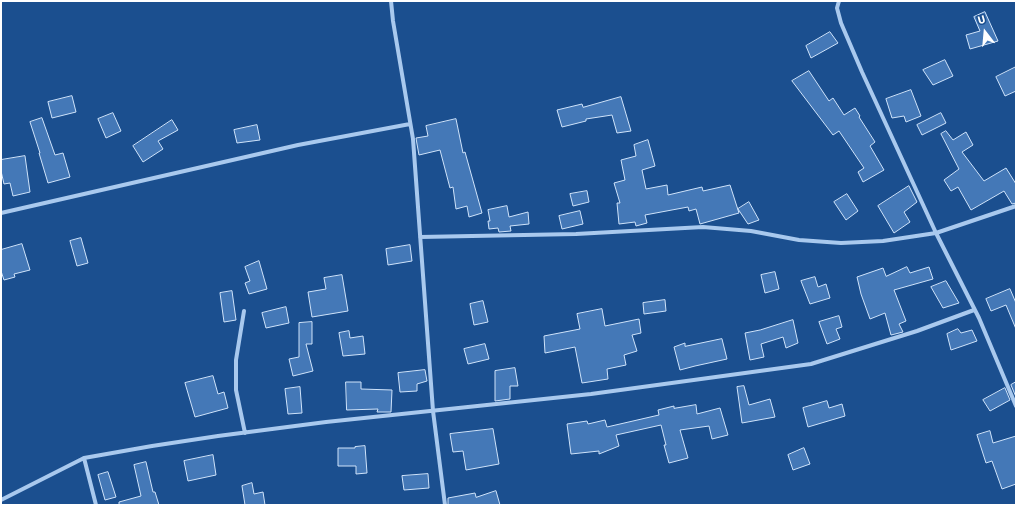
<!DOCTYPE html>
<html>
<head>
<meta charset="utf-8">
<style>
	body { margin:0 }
	#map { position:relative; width:1017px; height:506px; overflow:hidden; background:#1b4f8f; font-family:Signika,sans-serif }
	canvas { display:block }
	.frame { position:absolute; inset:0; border:2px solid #fff; pointer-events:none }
	.north { position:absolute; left:965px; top:12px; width:40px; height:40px; -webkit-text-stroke:3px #1b4f8f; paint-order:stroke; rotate:344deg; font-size:11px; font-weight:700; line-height:16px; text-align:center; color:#fff }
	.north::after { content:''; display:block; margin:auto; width:14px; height:18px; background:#fff; clip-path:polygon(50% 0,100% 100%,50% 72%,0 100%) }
</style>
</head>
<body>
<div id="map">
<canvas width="1017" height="506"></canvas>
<div class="frame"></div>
<div class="north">U</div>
</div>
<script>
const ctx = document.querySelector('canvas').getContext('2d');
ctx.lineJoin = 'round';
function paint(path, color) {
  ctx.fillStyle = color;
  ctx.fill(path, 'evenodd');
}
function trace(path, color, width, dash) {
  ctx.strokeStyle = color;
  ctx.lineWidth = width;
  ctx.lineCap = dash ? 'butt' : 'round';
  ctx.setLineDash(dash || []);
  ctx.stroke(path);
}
const building = new Path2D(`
	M985,12l13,29 -28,8 -4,-14 14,-4 -6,-14z
	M830,32l8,11 -27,15 -5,-12z
	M945,60l8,16 -20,9 -10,-15z
	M1016,67v24l-11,5 -9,-19z
	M809,71l20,30 4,-3 11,17 11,-7 5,8 -1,1 16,25 -5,4 14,24 -21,12 -5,-10 6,-4 -25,-37 -6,4 -41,-54z
	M911,90l10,26 -15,6 -2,-6 -12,2 -6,-19z
	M72,96l4,16 -24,6 -4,-16z
	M621,97l10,34 -14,2 -5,-18 -26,4v2l-24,6 -5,-17 25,-6 1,3z
	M113,113l8,18 -15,7 -8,-19z
	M941,113l5,10 -24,12 -5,-10z
	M42,118l13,37 8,-2 7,24 -22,6 -9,-30h1l-10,-31z
	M456,119l7,34 2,-1 17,61 -13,4 -2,-11 -11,3 -3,-22 -3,1 -10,-38 -21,5 -2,-11 -1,-6 12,-2 -2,-10z
	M172,120l6,10 -20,11 5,8 -20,13 -10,-16z
	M257,125l3,15 -23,3 -3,-13z
	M946,131l7,9 13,-8 7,13 -11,7 22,29 22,-13 10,16v19l-4,1 -8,-13 -33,19 -13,-23 -7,4 -7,-11 15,-11 -18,-35z
	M648,140l7,26 -13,4 4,19 21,-4 1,10 34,-8 1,4 27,-6 9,28 -39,11 -4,-15 -7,2 -1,-4 -43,8 2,8 -11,3 -1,-4 -16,2 -2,-21h3l-6,-20 11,-3 -4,-20 15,-4 -2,-11z
	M25,156l5,36 -17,4 -3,-13 -6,1 -3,-13v-11z
	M909,186l8,16 -13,10 6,10 -16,11 -16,-27z
	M587,191l2,11 -16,4 -3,-12z
	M847,194l11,17 -12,9 -12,-18z
	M749,202l10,18 -11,4 -10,-15z
	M507,206l2,11 19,-5 1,12 -19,2 1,5 -12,1 -1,-4 -9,1 -1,-8h2l-2,-11z
	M580,211l3,13 -21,5 -3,-13z
	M81,238l7,25 -11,3 -7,-25z
	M22,244l8,26 -16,4 1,3 -11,3 -3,-9v-21z
	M410,245l2,16 -24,4 -2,-16z
	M259,261l8,28 -18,5 -4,-11 5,-2 -5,-14z
	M907,267l3,6 19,-6 4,12 -39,11 12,31 -7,3 4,8 -12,3 -6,-22 -15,6 -9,-25 -4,-17 26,-9 3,8z
	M775,272l4,17 -14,4 -4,-18z
	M342,275l6,36 -36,6 -4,-25 18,-3 -2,-11z
	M815,277l3,10 8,-3 4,14 -20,6 -9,-23z
	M946,281l13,22 -16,5 -12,-21z
	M1010,289l6,14v26l-10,-24 -15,6 -5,-12z
	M232,291l4,29 -12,2 -4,-29z
	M665,300l1,11 -22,3 -1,-11z
	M483,301l5,21 -14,3 -4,-21z
	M286,307l3,16 -23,5 -4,-15z
	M602,309l3,17 34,-7 2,14 -9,2 5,16 -13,4 2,10 -19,4 1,10 -26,4 -7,-36 -30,6 -1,-17 36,-7 -3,-15z
	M839,316l3,11 -6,2 4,10 -13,5 -8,-22z
	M793,320l5,23 -12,5 -3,-11 -22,7 3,13 -14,3 -5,-27 15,-3z
	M312,322v22h-6l7,27 -20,5 -4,-17 10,-2v-34z
	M958,329l3,4 11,-3 5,11 -26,9 -4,-16z
	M349,331l1,7 13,-2 2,18 -22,2 -4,-23z
	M722,339l5,20 -32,7 -15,4 -6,-23 11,-4v3z
	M485,344l4,15 -21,5 -4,-15z
	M515,368l3,18h-8v13l-15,2v-30z
	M425,370l2,11 -10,3v7l-17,1 -2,-19z
	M213,376l5,18 6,-2 4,16 -33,9 -10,-34z
	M346,382h15v7l31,1 -1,22h-14l1,-3 -31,1z
	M1016,382v15l-5,-12z
	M744,386l5,19 21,-6 5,18 -33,6 -5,-36z
	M300,387l2,26 -14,1 -3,-25z
	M1005,388l5,12 -20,11 -7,-11z
	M827,401l2,7 13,-4 3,12 -37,11 -5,-19z
	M696,405l1,9 23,-6 8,27 -16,4 -3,-13 -29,4 8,28 -19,5 -5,-18h2l-5,-20 -45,10 3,11 -20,8v-3l-28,3 -4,-30 20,-3 1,3 17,-4 2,7 52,-12 -1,-5 16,-4v2z
	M493,429l6,35 -33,6 -3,-19 -10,1 -3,-18z
	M990,431l3,12 23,-7v48l-14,5 -10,-28 -6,2 -9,-28z
	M365,446l2,27 -11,1v-8h-18v-18h17v-1z
	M804,448l6,16 -17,6 -5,-15z
	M213,455l3,20 -28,6 -4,-20z
	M146,462l7,30h2l4,13h-40v-3l22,-6 -7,-31z
	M108,472l8,25 -11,3 -7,-25z
	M428,474l1,14 -25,2 -2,-14z
	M252,483l2,11 9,-2 2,13h-20l-3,-19z
	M496,491l4,14h-52v-7l27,-5 1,4z`);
paint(building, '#4478b7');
trace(building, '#cfe3fa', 1);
trace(new Path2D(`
	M391,1l2,20 20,118 20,272 12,94
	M839,1l-2,7 4,15 21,49 74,161 43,85 37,88
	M1,213l297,-68 112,-21
	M420,237l156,-3 127,-7 48,4 48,9 42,3 42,-2 53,-8 80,-27
	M244,311l-8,49v30l9,43
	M84,458l12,47
	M1,500l83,-42 68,-12 66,-10 108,-14 265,-28 220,-30 106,-33 57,-21`), '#a9c9ee', 4);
</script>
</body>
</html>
